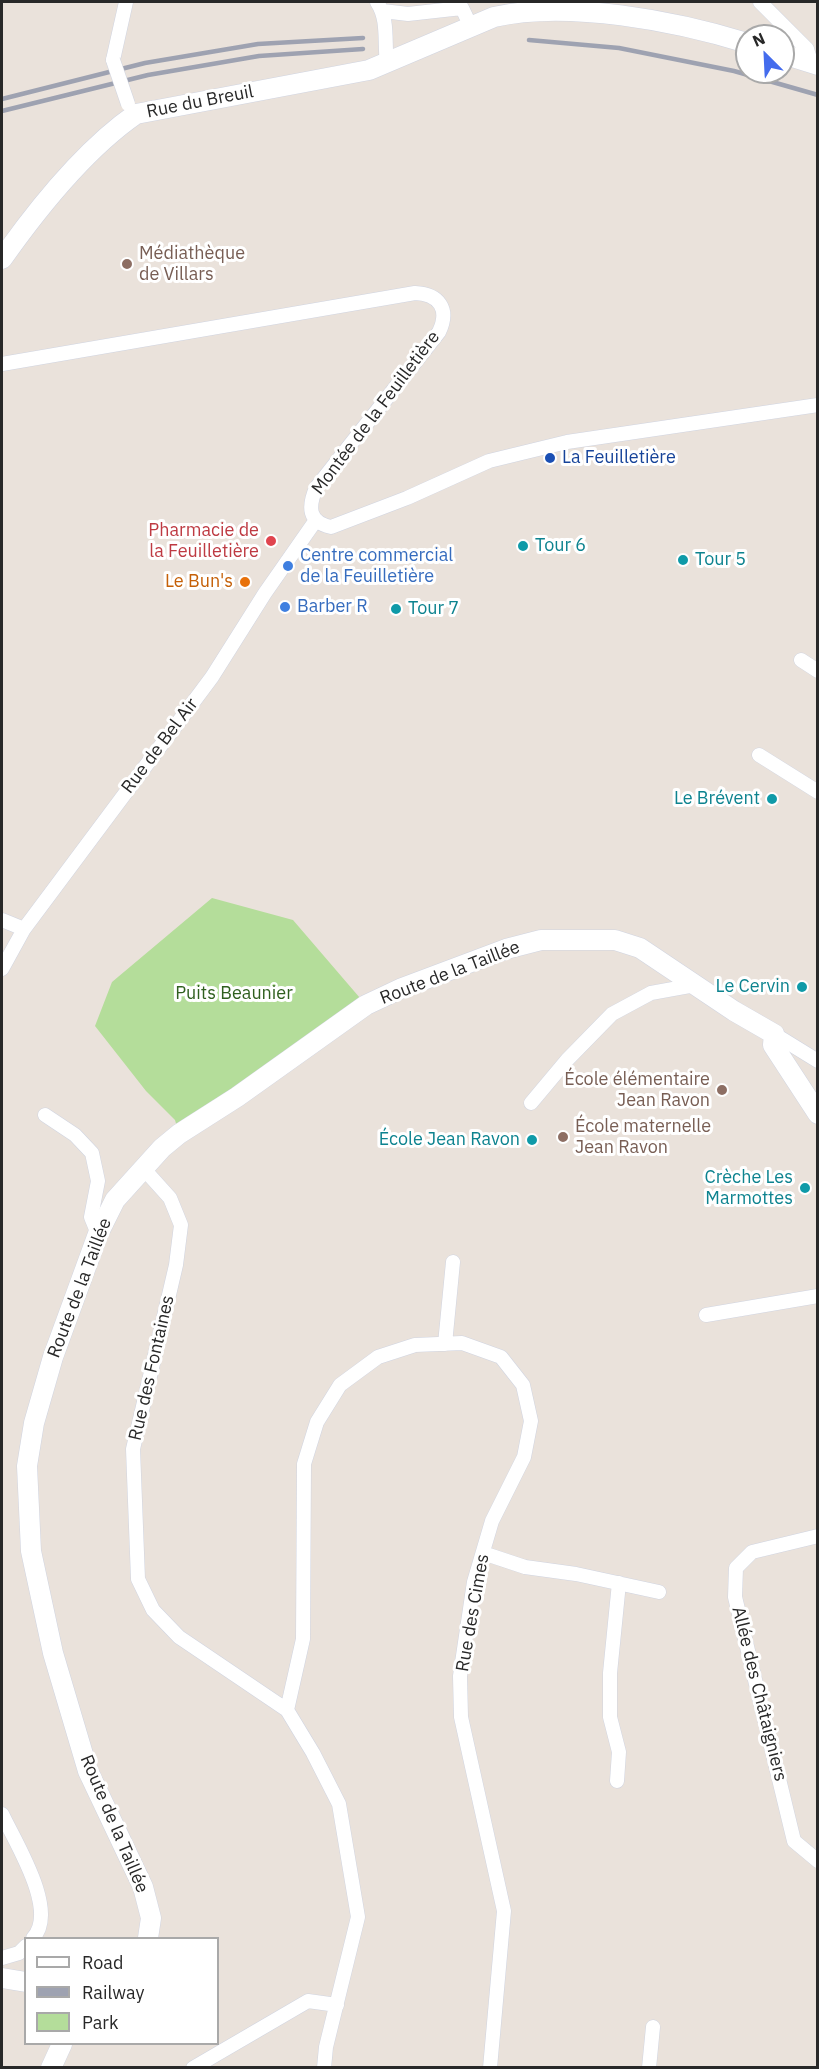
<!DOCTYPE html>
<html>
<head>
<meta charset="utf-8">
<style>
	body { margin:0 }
	#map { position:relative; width:819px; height:2069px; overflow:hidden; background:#eae2db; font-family:"IBM Plex Sans",sans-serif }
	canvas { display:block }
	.frame { position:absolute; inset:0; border:3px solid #282828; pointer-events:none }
	.legend { position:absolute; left:24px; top:1937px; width:195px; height:108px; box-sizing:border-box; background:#fff; border:2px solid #a9a9a9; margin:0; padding:8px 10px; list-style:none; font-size:18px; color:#282828 }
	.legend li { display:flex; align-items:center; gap:12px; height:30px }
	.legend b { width:30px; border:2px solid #a9a9a9 }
	.north { position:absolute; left:735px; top:24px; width:60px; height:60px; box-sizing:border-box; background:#fff; border:2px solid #a9a9a9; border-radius:50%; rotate:336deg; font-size:16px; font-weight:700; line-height:24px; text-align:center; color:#282828 }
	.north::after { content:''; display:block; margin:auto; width:21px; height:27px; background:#446ced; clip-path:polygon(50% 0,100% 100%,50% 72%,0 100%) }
</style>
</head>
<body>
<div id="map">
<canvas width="819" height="2069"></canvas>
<div class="frame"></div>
<ul class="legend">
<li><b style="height:8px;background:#fff"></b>Road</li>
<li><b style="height:8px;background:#9ea2b1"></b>Railway</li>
<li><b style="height:16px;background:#b4dd9a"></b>Park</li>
</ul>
<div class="north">N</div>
</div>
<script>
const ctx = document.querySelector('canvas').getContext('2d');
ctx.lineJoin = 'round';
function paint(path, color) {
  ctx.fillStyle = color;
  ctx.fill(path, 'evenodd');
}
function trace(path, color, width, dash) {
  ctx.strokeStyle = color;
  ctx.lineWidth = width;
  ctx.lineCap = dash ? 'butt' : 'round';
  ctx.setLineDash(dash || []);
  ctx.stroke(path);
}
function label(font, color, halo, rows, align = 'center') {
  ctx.font = font + ' "IBM Plex Sans",sans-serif';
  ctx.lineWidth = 6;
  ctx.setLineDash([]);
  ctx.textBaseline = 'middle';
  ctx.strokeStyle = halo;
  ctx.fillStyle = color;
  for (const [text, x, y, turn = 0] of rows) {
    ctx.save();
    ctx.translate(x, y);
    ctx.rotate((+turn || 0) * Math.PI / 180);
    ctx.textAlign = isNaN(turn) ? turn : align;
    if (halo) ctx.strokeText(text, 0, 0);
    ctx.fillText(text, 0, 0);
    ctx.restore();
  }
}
paint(new Path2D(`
	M212,898l81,22 73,85 -187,129 -4,-14 -29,-29 -51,-65 17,-44z`), '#b4dd9a');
const street = new Path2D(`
	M377,2c12,18 7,40 10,61
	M760,2l47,47 4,14
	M383,11l25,3 54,-6 9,19
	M113,60l13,-58
	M2,364l413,-71c24,1 35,16 24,39l-123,156c-8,19 -8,34 15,39l76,-29 82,-37 78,-19 251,-37
	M801,660l17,11
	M759,755l59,37
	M2,920l22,9
	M2,969l22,-40 188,-252 53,-84 51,-73
	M774,1034l44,27
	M531,1103l36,-43 45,-46 39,-21 44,-8
	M45,1115l30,20 17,18 6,28 -7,36 7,17
	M143,1168l27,30 11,27 -5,40 -43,184 5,130 15,31 26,27 108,73 26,43 26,51 19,113 -32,130 -2,21
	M706,1315l112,-19
	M445,1344l8,-82
	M818,1536l-66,16 -16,16 -1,29 59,244 24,20
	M483,1553l42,14 51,7 83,18
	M287,1710l16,-71 1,-175 13,-42 23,-37 38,-28 37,-12 47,-2 39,14 22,28 8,36 -7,36 -32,64 -18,61 -14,94 1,41 43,194 -14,157
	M617,1781l2,-29 -9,-35v-44l9,-90
	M2,1814c13,28 57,97 31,124
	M2,1958l17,-5 7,-7
	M193,2068l115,-67 29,4
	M649,2068l4,-41`);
const secondary = new Path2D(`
	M783,54l35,11
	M2,259c36,-51 82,-109 134,-145l233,-44 125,-53c73,-17 182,4 253,26
	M148,1938l3,-20 -8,-31 -55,-116 -35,-118 -22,-102 -4,-85 7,-43 19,-66 45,-123 17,-34 47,-52 17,-14 58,-37 129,-92 36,-17 104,-39 35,-9h74l25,8 94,63 40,23 -1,11 45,69
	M2,1978l24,4
	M51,2068l11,-24`);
trace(street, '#d0d4e0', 15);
trace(secondary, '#d0d4e0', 21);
trace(street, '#fff', 14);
trace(secondary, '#fff', 20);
trace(new Path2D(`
	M529,40l90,8 115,23 84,24
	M2,99l143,-36 113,-19 105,-6
	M2,111l146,-36 111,-19 104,-7`), '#9ea2b1', 4.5);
const streetBridge = new Path2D(`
	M113,60l15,44`);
trace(streetBridge, '#d0d4e0', 15, []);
trace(streetBridge, '#fff', 14);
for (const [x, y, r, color] of [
	[127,264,6,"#8d6e63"],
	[550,458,6,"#1a4fb4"],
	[271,541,6,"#e0444e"],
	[523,546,6,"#0f9aa8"],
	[683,560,6,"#0f9aa8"],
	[288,566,6,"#3f7fe0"],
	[245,582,6,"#e8710a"],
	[285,607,6,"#3f7fe0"],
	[396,609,6,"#0f9aa8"],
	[772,799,6,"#0f9aa8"],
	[802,987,6,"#0f9aa8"],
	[722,1090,6,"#8d6e63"],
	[563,1137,6,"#8d6e63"],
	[532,1140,6,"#0f9aa8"],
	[805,1188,6,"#0f9aa8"]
]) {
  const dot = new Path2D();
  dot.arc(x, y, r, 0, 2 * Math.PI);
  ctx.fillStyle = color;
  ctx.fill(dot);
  trace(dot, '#fff', 2);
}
label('18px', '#282828', '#fff', [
	["Rue du Breuil",200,102,-11],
	["Montée de la Feuilletière",376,413,-53],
	["Rue de Bel Air",160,746,-53],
	["Route de la Taillée",450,973,-21],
	["Route de la Taillée",80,1288,-69],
	["Rue des Fontaines",152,1368,-77],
	["Rue des Cimes",473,1613,-80],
	["Allée des Châtaigniers",759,1694,76],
	["Route de la Taillée",114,1824,67]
]);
label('18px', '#785e54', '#fff', [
	["Médiathèque",139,254],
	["de Villars",139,275],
	["École élémentaire",710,1080,"right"],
	["Jean Ravon",710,1101,"right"],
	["École maternelle",575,1127],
	["Jean Ravon",575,1148]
], 'left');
label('18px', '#164399', '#fff', [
	["La Feuilletière",562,458]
], 'left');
label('18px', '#be3a42', '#fff', [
	["Pharmacie de",259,531],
	["la Feuilletière",259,552]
], 'right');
label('18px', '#0d838f', '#fff', [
	["Tour 6",535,546,"left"],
	["Tour 5",695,560,"left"],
	["Tour 7",408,609,"left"],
	["Le Brévent",760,799],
	["Le Cervin",790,987],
	["École Jean Ravon",520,1140],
	["Crèche Les",793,1178],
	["Marmottes",793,1199]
], 'right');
label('18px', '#366cbe', '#fff', [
	["Centre commercial",300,556],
	["de la Feuilletière",300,577],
	["Barber R",297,607]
], 'left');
label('18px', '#c56008', '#fff', [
	["Le Bun's",233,582]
], 'right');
label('18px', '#2f5f1e', '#fff', [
	["Puits Beaunier",234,994]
]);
</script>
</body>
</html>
